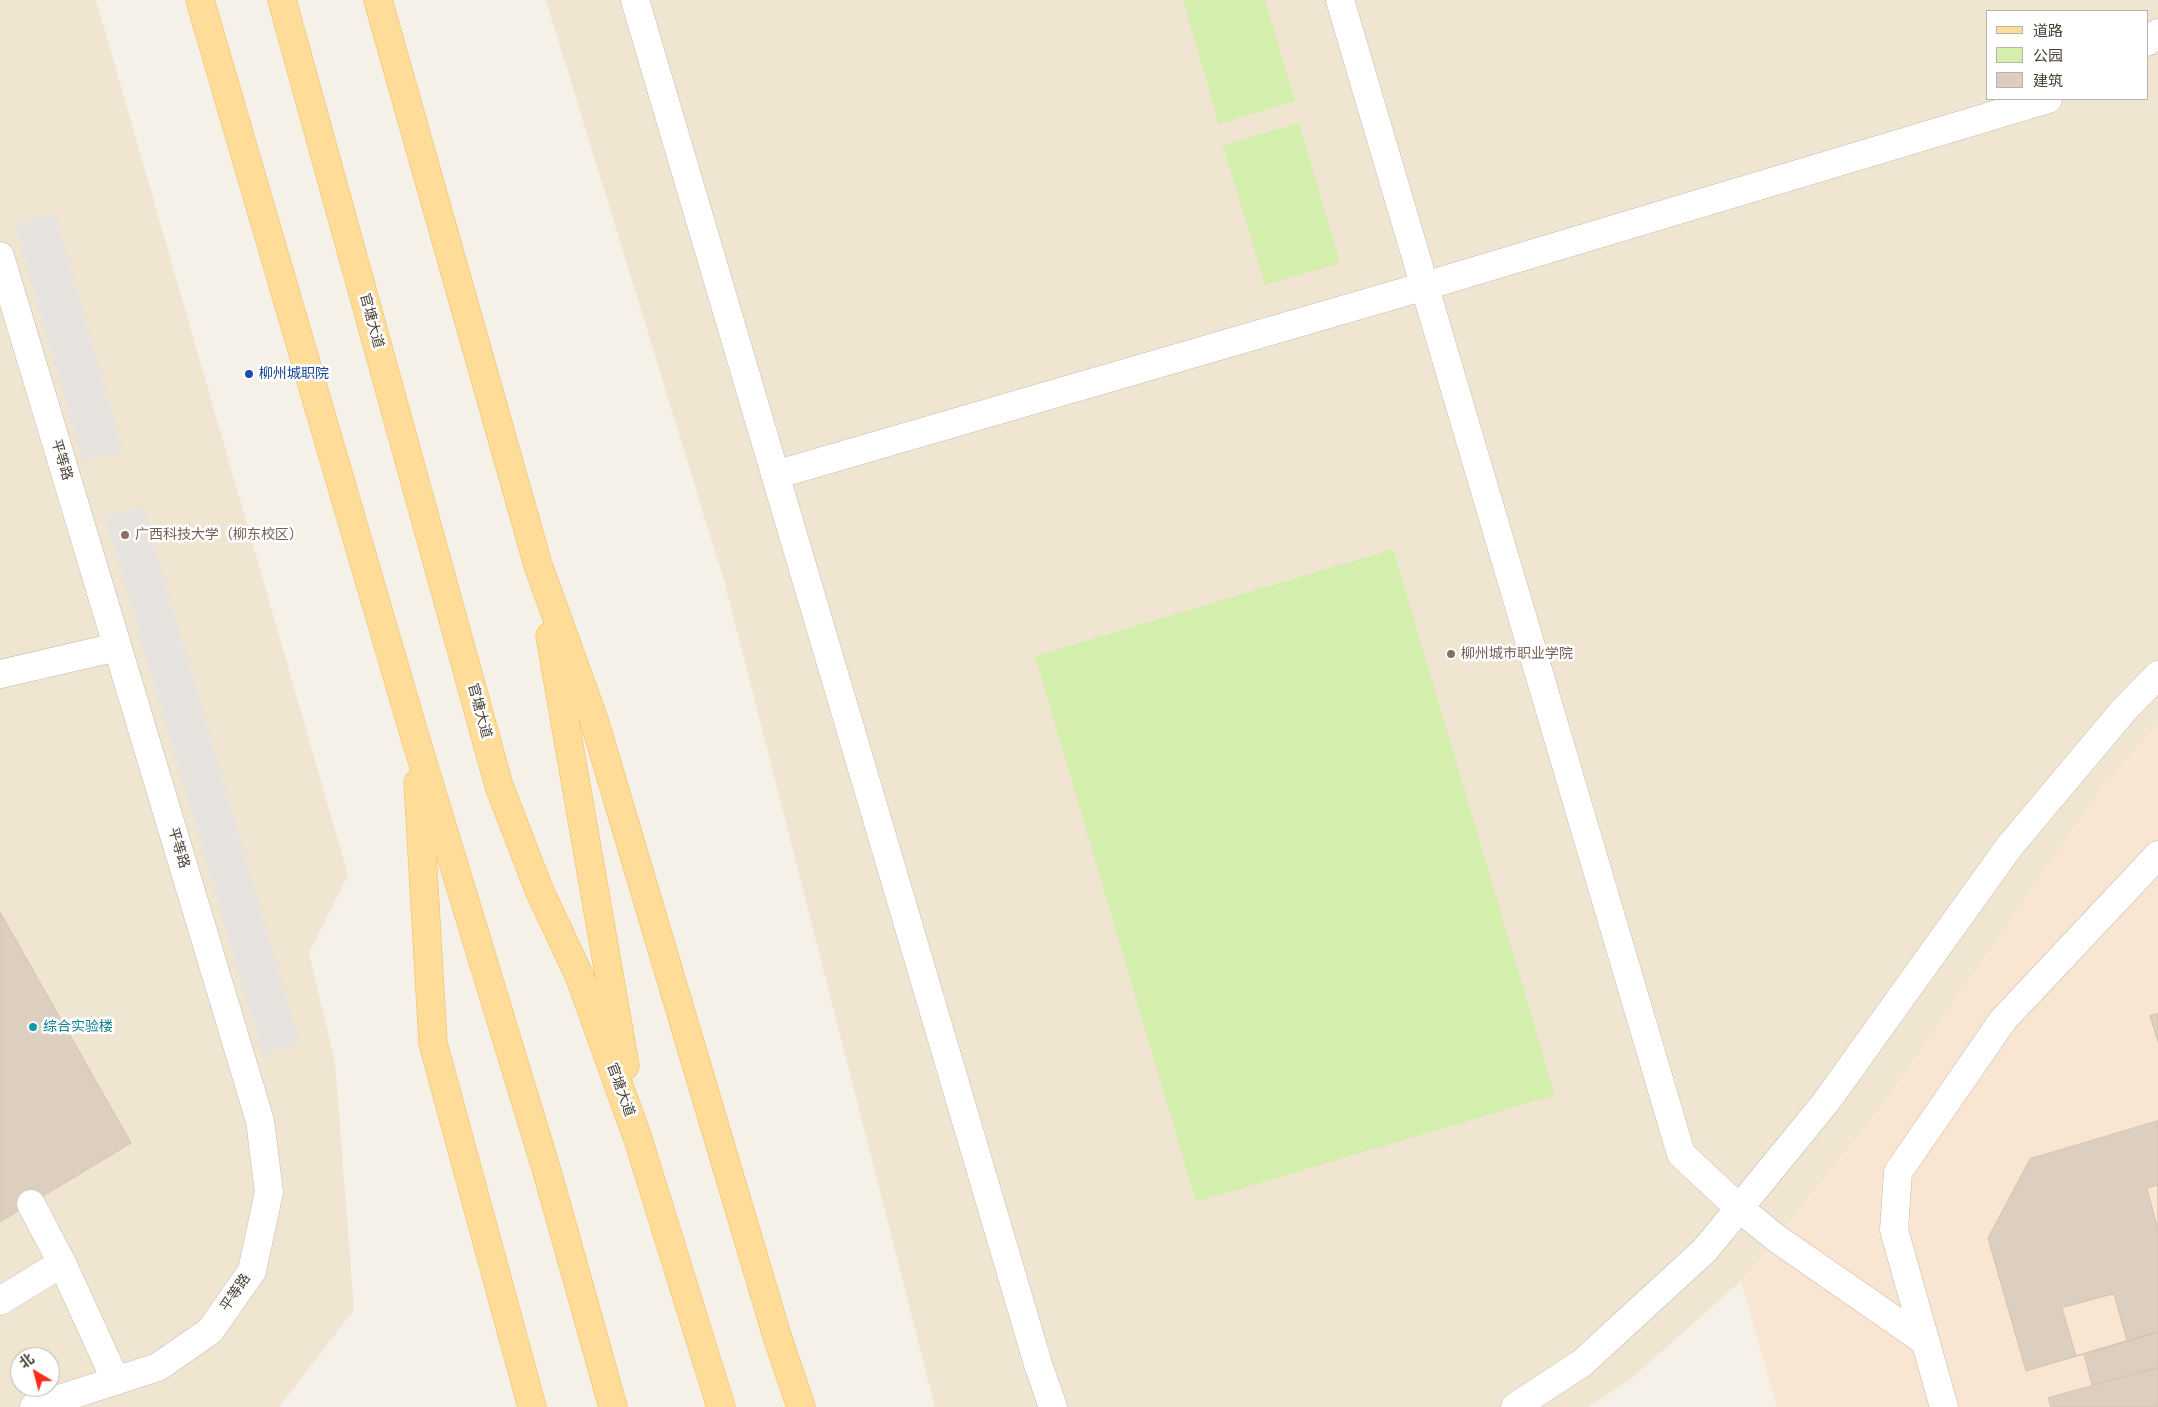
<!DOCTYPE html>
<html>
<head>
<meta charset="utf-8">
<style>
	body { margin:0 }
	#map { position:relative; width:2158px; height:1407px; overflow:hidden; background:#f6f1e8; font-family:"Roboto Condensed","Noto Sans SC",sans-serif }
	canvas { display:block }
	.legend { position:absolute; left:1986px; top:10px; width:162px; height:90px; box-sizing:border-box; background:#fff; border:1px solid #b7b3af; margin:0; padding:6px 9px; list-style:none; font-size:15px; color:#4a4136 }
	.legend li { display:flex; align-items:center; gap:10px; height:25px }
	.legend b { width:25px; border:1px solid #b7b3af }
	.north { position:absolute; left:10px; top:1347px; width:50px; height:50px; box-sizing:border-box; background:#fff; border:1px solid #b7b3af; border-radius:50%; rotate:323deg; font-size:14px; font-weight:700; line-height:20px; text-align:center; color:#4a4136 }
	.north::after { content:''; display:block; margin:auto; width:18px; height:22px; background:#ff2c16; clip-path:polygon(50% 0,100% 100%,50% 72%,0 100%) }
</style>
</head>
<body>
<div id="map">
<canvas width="2158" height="1407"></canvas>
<ul class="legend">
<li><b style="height:6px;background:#ffdc98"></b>道路</li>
<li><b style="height:14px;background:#d4eead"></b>公园</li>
<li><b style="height:14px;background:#dccfbf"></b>建筑</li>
</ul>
<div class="north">北</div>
</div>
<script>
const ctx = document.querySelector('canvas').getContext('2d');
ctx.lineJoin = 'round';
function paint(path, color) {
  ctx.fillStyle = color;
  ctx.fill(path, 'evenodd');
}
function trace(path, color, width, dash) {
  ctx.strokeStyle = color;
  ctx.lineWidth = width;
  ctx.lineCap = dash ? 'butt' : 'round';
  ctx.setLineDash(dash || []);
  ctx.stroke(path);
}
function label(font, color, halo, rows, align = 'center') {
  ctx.font = font + ' "Roboto Condensed","Noto Sans SC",sans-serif';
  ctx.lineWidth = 5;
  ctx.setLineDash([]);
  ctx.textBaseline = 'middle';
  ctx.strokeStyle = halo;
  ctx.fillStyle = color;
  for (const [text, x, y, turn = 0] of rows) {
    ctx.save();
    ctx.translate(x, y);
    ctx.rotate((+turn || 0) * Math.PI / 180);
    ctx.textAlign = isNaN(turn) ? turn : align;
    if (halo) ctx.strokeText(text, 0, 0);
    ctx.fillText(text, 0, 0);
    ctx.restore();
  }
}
paint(new Path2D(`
	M2158,724v683h-381l-36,-126 144,-180 222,-322z`), '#f9e6d2');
paint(new Path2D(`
	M0,0h96l252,875 -39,78 26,109 19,248 -75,97h-279zM20,1357h30v30h-30z
	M546,0h1612v724l-51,55 -222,322 -144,180 -108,96 -44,30h-654l-210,-823zM1987,11h160v88h-160z`), '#f0e5d1');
paint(new Path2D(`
	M1183,0h82l30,101 -76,23z
	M1299,123l41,140 -75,22 -42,-140z
	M1393,549l162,546 -359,107 -161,-546z`), '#d4eead');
paint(new Path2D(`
	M55,213l68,238 -40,11 -68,-237z
	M143,506l157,538 -37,11 -158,-538z`), '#e7e4e0');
const building = new Path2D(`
	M0,912l131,231 -131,79z
	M2158,1014v28l-8,-26z
	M2158,1121v211l-132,39 -38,-133 42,-79z
	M2158,1185v45l-11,-41z
	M2114,1294l13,47 -51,15 -14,-48z
	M2158,1332v36l-66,17 -8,-31z
	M2158,1368v39h-107l-3,-9z`);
paint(building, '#dccfbf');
trace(building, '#d4c3af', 1);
const minor = new Path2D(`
	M635,0l403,1364 15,43
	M1340,0l341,1154 58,54 37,30 150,104
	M2147,42l11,-9
	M0,256l260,865 9,71 -17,79 -42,60 -52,36 -124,40
	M775,475l650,-189 623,-187
	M0,674l117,-27
	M31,1204l31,59 54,118
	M0,1301l62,-38
	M1515,1407l67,-44 123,-113 121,-148 183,-255 114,-136 35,-36
	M1944,1407l-50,-177 4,-58 105,-152 155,-165`);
const major = new Path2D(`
	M200,0l215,737 133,438 65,232
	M282,0l217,786 41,106 39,83 59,164 83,268
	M378,0l160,565 56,155 183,616 24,71
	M550,636l75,430
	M418,783l15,260 99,364`);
trace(minor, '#c5bbad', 29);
trace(major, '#f0bb5c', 29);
trace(minor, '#fff', 28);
trace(major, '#ffdc98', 28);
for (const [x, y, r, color] of [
	[249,374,5,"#1a4fb4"],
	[125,535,5,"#8d6e63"],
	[1451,654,5,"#8d6e63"],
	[33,1027,5,"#0f9aa8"]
]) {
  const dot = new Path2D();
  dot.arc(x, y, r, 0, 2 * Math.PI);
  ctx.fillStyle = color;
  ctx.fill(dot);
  trace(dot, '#fff', 2);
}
label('14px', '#4a4136', '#fff', [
	["官塘大道",371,321,75],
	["平等路",61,460,73],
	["官塘大道",479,711,75],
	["平等路",178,848,73],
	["官塘大道",620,1090,70],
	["平等路",236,1293,-56]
]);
label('14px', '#164399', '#fff', [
	["柳州城职院",259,374]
], 'left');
label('14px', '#785e54', '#fff', [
	["广西科技大学（柳东校区）",135,535],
	["柳州城市职业学院",1461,654]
], 'left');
label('14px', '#0d838f', '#fff', [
	["综合实验楼",43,1027]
], 'left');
</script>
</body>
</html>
